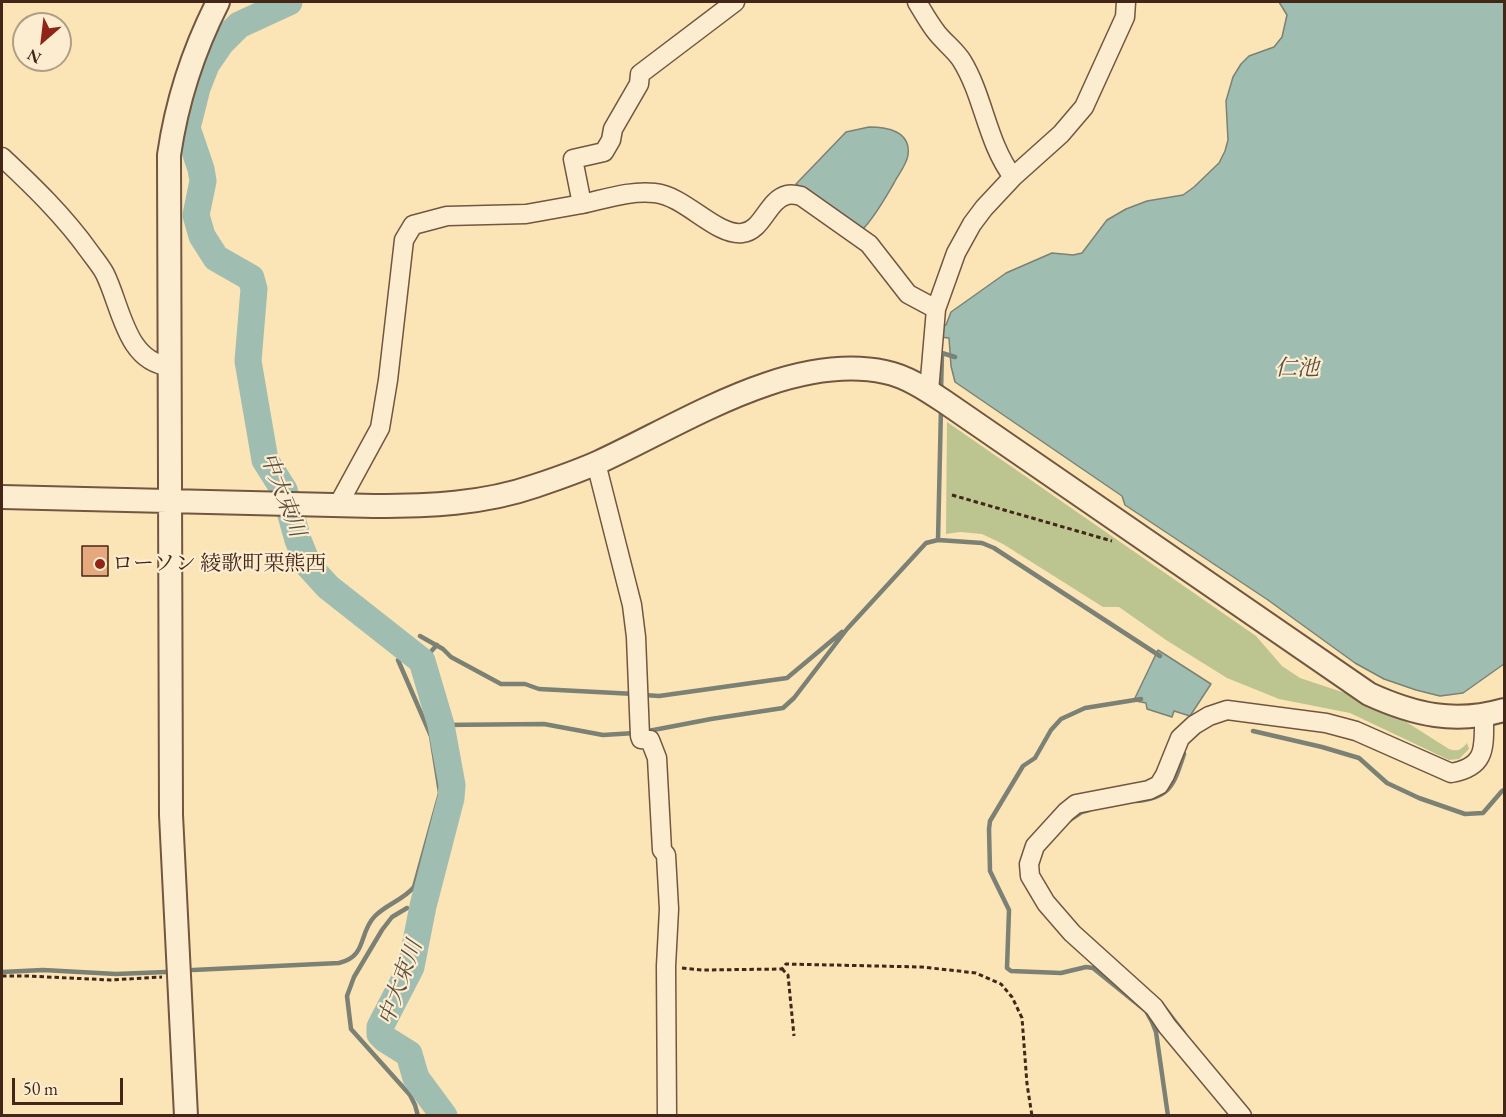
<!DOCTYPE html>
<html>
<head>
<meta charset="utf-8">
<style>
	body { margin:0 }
	#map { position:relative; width:1506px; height:1117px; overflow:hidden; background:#fbe4b6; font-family:"EB Garamond",serif }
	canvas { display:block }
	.frame { position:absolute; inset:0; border:3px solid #442619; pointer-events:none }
	.north { position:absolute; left:12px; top:12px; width:60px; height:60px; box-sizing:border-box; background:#fcedd0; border:2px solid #b29d87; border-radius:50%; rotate:208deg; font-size:16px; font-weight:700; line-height:24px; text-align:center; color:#442619 }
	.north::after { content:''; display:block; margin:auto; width:21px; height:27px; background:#8f2418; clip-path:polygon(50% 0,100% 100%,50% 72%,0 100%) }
	.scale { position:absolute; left:12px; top:1078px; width:111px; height:27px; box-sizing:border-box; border:3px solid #442619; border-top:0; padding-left:8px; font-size:18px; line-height:21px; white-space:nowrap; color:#442619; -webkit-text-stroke:4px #fcedd0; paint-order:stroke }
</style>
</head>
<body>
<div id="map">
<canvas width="1506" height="1117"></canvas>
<div class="frame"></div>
<div class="north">N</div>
<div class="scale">50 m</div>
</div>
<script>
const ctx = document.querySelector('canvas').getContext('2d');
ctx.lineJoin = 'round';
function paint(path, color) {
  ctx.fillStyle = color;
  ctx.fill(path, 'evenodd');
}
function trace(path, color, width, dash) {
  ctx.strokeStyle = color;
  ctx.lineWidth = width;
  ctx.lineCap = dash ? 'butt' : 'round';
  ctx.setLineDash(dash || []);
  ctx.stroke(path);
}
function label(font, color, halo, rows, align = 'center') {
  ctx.font = font + ' "EB Garamond","Noto Serif JP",serif';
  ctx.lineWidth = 4.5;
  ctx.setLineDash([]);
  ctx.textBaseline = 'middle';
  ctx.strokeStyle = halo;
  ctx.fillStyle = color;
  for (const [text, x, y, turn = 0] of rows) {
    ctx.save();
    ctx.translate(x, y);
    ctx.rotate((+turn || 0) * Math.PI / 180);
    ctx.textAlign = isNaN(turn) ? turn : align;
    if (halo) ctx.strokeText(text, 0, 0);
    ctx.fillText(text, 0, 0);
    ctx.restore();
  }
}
paint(new Path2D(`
	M947,422l309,214 26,30 18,12 51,17 49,23 49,31c8,3 12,1 18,-6l2,6 -10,10 -10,1 -99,-47 -71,-14 -52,-21 -61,-38 -47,-33h-16l-100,-63 -21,-10 -22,-2 -14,2z`), '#bcc590');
const water = new Path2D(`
	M1279,2h225v662l-41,29 -23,3 -24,-6 -32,-11 -29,-16 -87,-63 -143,-95 -3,-9 -167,-114 -4,-16 -2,-28 -10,-1 1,-13 6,1 5,-13 55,-39 46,-20 21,2 9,-2 25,-33 19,-11 21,-8 36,-6 11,-8 25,-24 6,-12 3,-11 -2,-39 7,-24 8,-13 8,-8 25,-9 8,-10 5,-22z
	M869,127c18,0 42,4 39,28 -1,9 -10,20 -14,28 -10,17 -18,32 -31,46l-67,-45 50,-52z
	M1158,650l53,34 -21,32 -16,-5 -2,6 -25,-8 -1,-6 -10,-2 -1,-3z`);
paint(water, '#9fbeb1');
trace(water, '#7b8174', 1.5);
trace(new Path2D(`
	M941,391l1,-38 13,4
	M938,540l44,3 12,5 166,108
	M420,636l23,13 8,8 50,27h24l14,5 96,5
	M422,661l15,-16
	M644,695l15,1 128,-18 55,-46
	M1141,699l-56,9 -24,11 -10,11 -16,28 -12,8 -33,55 -1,8 1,42 19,39 -2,58 4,3 50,2 25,-6 7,1 53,43 6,11 4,10 12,84
	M441,725l103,-1 59,11 32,-2
	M1253,731l69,16 37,11 28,25 32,15 46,16 18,-1 19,-22 2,-1
	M643,732l68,-13 72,-11 11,-10 53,-69 79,-86 12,-3 3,-132
	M1136,801c35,-3 38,-17 48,-47
	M1070,820l12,-8 7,-2
	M407,908l-15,9 -10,13 -28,47 -7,19 4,33 59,66 5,10 3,11
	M193,970l146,-7c29,-7 19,-30 36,-47 12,-12 28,-16 39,-29l26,-94 -9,-57 -33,-76
	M2,972l41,-2 73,4 50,-2
	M1164,1007l20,26`), '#7b8174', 4.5);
trace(new Path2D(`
	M289,2l-50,23 -18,18 -15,22 -9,23 -10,40 14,41 2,12 -7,34 6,21 14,22 35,20 3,11 -6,72 17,99 19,30 14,50 10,25 20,22 94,74 19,64 11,60 -1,13 -28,108 -12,61 -31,60v7l5,5 24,15 7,24 28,38`), '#9fbeb1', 27);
const building = new Path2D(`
	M82,546h26v30h-26z`);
paint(building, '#e6a97e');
trace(building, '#442619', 1.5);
const minor = new Path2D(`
	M917,2c6,10 12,21 20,31 8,10 19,18 25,28 22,36 25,82 51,116
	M2,157c31,29 62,59 87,94 5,7 12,15 16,23 16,32 21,88 64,92
	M582,204c23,-5 49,-14 73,-11 30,3 61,43 87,40 21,-2 25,-33 45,-38 4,-1 10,0 14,1l68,48 39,50 28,15
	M929,391l7,-82 20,-56 16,-29 12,-16 29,-31 48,-43 23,-27 41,-90 1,-15
	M596,463l36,142 4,32 4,99 1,3 9,1 7,18 5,92 4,5 3,54 -3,57 1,150
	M338,505l42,-77 8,-48 16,-140 9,-15 34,-9 79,-2 56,-10 -9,-45 31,-7 7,-12 2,-11 26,-45 1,-10 95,-72
	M1242,1116l-75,-90 -13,-19 -82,-74 -26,-30 -16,-27 -1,-12 6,-18 31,-34 10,-8 73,-14 10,-5 6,-10 15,-37 14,-13 15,-9 18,-6 99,13 30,8 95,42c36,-6 33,-26 33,-57`);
const tertiary = new Path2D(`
	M2,497l372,9c54,0 109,-2 161,-20 21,-7 44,-15 64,-24 83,-38 191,-110 286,-90 21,4 42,18 60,30l424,292c46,21 86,30 135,16
	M186,1116l-15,-301 -2,-660c8,-55 24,-104 49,-153`);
trace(minor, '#725640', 21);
trace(tertiary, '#725640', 26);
trace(new Path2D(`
	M952,495l160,46
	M682,968l20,2 80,-1 4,-5 136,3 54,6 25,11 11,13 10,21 5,66 5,32
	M782,969l6,6 6,61
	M2,976h26l82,4 52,-3`), '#442619', 3, [4.5, 3]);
trace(minor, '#fcedd0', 18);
trace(tertiary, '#fcedd0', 22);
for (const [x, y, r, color] of [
	[100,564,6,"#8f2418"]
]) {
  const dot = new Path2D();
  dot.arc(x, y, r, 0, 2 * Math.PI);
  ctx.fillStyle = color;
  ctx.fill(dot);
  trace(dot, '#fcedd0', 2);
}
label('21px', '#442619', '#fcedd0', [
	["ローソン 綾歌町栗熊西",112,564]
], 'left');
label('italic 22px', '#5b4c3f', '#fcedd0', [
	["仁池",1297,369],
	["中大束川",282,495,69],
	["中大束川",401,983,-70]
]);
</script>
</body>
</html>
